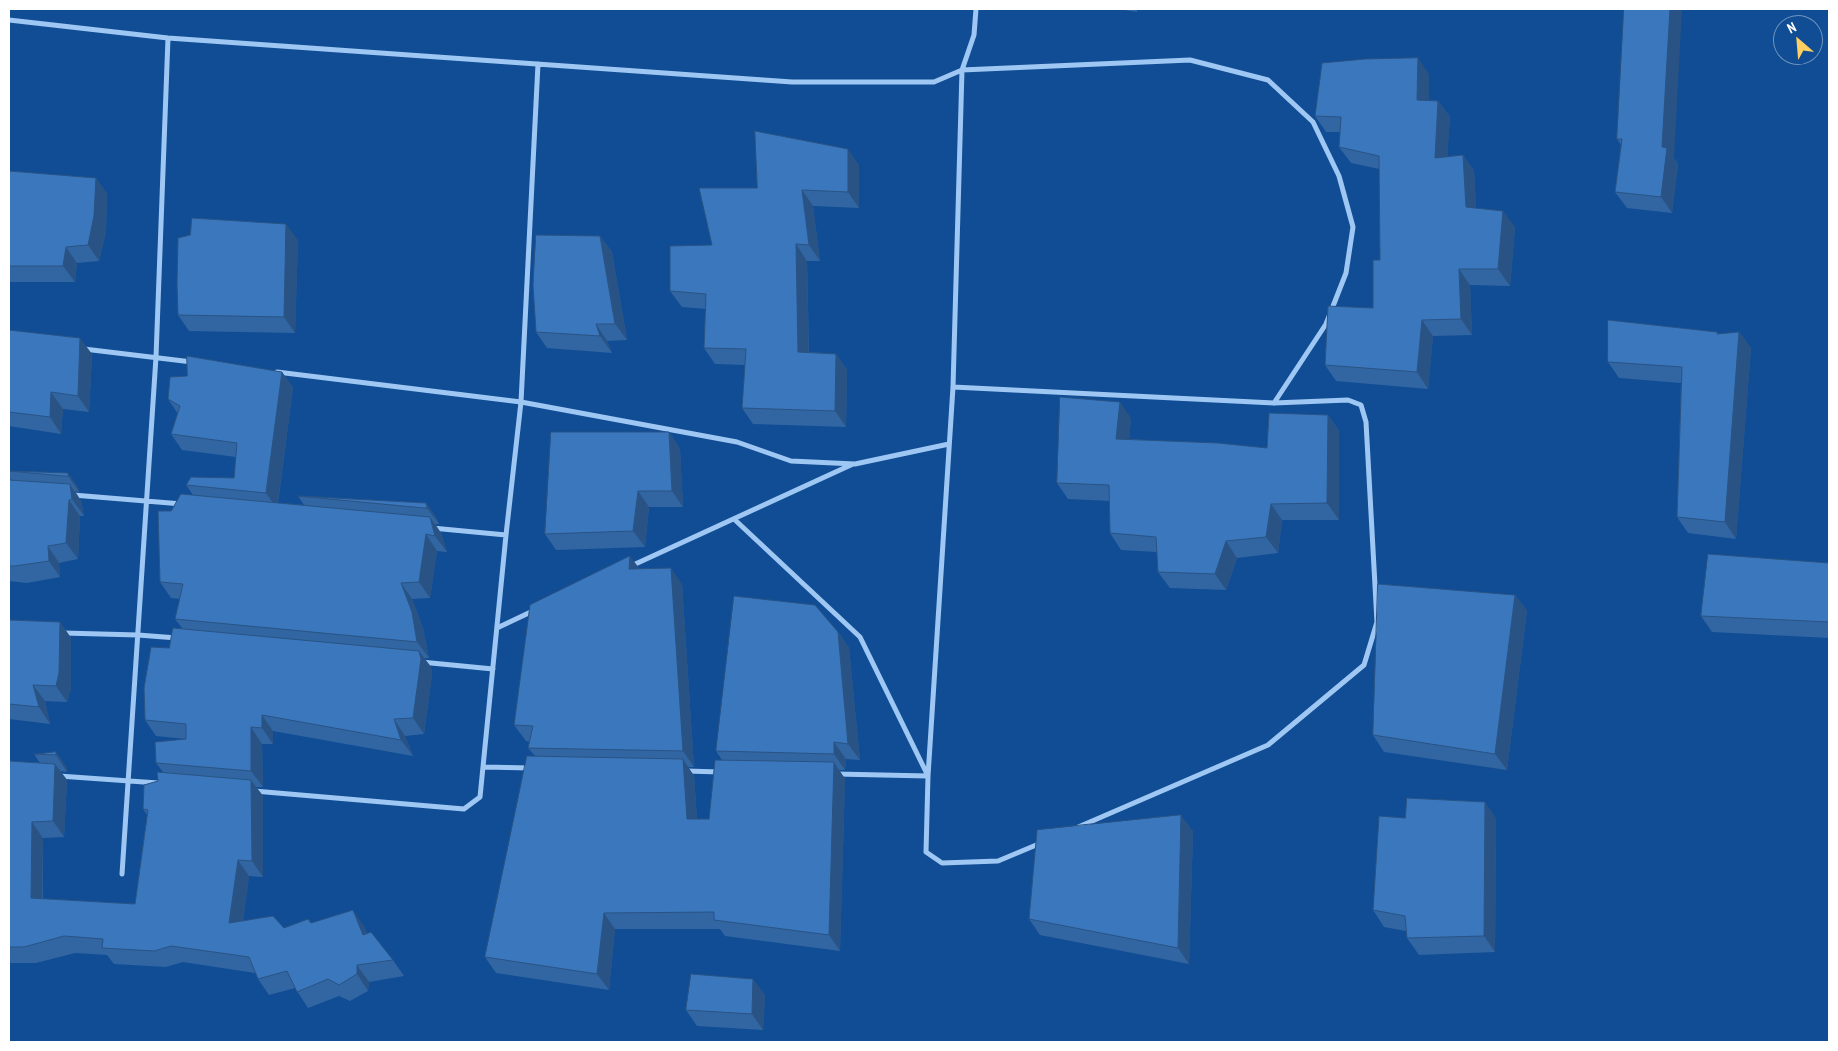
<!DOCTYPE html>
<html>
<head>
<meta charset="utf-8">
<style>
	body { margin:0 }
	#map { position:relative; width:1838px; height:1051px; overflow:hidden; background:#114d94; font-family:"PT Sans Narrow",sans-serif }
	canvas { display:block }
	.frame { position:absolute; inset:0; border:10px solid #fff; pointer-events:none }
	.north { position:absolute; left:1773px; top:15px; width:50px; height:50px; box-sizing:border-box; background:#114d94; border:1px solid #7094bf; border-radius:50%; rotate:333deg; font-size:14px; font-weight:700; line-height:20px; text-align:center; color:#fff }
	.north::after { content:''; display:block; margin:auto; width:18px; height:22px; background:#ffcf61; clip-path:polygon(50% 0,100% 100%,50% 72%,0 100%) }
</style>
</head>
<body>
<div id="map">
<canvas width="1838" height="1051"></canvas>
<div class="frame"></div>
<div class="north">N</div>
</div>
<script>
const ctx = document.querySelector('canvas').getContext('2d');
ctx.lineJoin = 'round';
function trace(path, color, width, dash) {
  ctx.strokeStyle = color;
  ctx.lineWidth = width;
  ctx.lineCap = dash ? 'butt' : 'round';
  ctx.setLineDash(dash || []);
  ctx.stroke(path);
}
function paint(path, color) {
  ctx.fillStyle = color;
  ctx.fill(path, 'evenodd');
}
trace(new Path2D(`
	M9,20l159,18 624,44h142l28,-12 12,-35 2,-26
	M84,349l108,13
	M277,372l244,30 216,40 54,19 64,3 94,-20
	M953,387l321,16 74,-3 13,5 5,17 11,200 -13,43 -96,80 -192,83
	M73,495l109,9
	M734,519l126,118 68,139
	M432,528l74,7
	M631,566l222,-102
	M497,628l38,-18
	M63,633l75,2 39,3
	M421,662l72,7
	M484,767l46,1
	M686,771l34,1
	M836,774l92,2
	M59,776l99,7
	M254,791l210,18 16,-12 26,-262 15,-133 17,-338
	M1041,843l-43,18 -56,2 -16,-11 2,-76 25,-389 9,-317 228,-10 78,20 45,42 26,54 14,51 -7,46 -20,51 -52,79
	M122,874l34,-517 12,-319`), '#9fc7f3', 5);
paint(new Path2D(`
	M1118,9h19v3z
	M1624,9l50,149 4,6 -6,49 -45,-5 -12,-16 6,-47 -4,-6z
	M1429,74v26l9,1 12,16 -3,40 16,-2 11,16 2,37 39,19 -5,59 -40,-1 2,50 -39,1 -5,53 -92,-8 -11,-16 48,-57 7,-48 -1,-91 -28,-6 -12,-16 1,-15h-14l-11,-16z
	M859,165v43l-46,-2 7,55h-13l2,91 27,2 11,16 -1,57 -93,-3 -11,-16 3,-43 -30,-1 -11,-16 2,-39 -24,-2 -12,-16 42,-46 45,-57z
	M9,171l87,7 11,16 -1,38 -7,29 -22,2 -2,19h-66z
	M600,236l12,16 15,88 -20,1 5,12 -65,-5 -11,-16z
	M298,240l-3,93 -106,-2 -11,-16z
	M9,330l83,24 -3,58 -26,-3 -2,25 -52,-8z
	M1717,332l2,2 20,-2 12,16 -15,191 -48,-6 -11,-16 4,-134 -62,-5 -11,-16z
	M282,372l11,16 -15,115 26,2 -6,-9 128,7 11,16 2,5h-4l6,9 6,19 -10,-1 -7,47 -18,1 11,29 6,30h-5l7,9 1,8 -8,59 -19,2 8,20 -140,-25v13h-11l1,43h-7l7,9v81l-14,-1 -6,45 41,7 27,-5 53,3 3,8 26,26 11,16 -35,6 -1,9 -18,10 -11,-5 -31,12 -13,-20 -26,7 -11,-16 -3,-6 -72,-11 -17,5 -52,-3 -7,-9 -32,-2 -39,10h-27v-202l31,2 -6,-9 22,-2 11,16v4l-7,-1 7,9 -3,57 -21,1v61l92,5 12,-89 -4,-6 20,-37 -7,-9 30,-24 -30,-3 -11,-16 24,-72 13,-20 -7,-9 5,-20 -9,-1 -11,-16 11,-71 22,-16 -7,-10 48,-7 2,-21 -54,-7 -11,-16 7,-20 -10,-15z
	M1328,415l11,16v89h-57l-4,33 -41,5 -11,32 -56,-2 -12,-16 -1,-20 -36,-2 -11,-17v-32l-42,-2 -11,-16 74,-65 -2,21 138,9z
	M669,432l11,17 3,58h-34l-4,40 -89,3 -11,-16z
	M9,471l59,2 11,16v3l-4,-1 6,10 3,15h-4l-2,43 -19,4 1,14 -33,6 -18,-2v-101h2l-2,-3z
	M1829,563v75l-117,-6 -11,-16z
	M639,569l43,15 12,183h-6l6,9 3,43h12l13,-59 -6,-9 122,-119 11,16 11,112 -14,-1 -1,11h-6l6,9 -5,172 -115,-15 -5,-7h-105l-6,61 -113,-17 -11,-16 50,-201 -7,-8 2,-6 -4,-1 -12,-16z
	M1515,595l12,16 -20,159 -123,-18 -11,-17z
	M9,620l51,2 11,16v51l-4,13 -22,-1 5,23 -41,-5z
	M1405,818h91l-1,134 -76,3 -12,-17 -1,-7 -22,-4 -11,-17z
	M1193,831l-4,133 -149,-29 -11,-16z
	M765,995l-2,35 -66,-4 -11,-16z`), '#3266a3');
paint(new Path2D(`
	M1670,9h12l-8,149 4,6 -6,49 -11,-16 1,-50z
	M1418,58l11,16v42l-12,-16z
	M1438,101l12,16 -4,58 -11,-17z
	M848,149l11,16v43l-11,-16z
	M1463,155l11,16 3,52 -11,-16z
	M96,178l11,16 -1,38 -7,29 -11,-16z
	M802,190l11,16 7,55 -11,-16z
	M1503,211l12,16 -5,59 -12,-17z
	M286,224l12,16 -3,93 -11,-16z
	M600,236l12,16 15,88 -12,-16z
	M796,244l11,17 2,107 -11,-16z
	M66,247l11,16 -2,19 -12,-16z
	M1459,269l11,16 2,50 -11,-16z
	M1422,320l11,16 -5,53 -11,-17z
	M596,324l11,17 5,12 -12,-17z
	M1739,332l12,16 -15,191 -11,-17z
	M80,338l12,16 -3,58 -11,-16z
	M836,354l11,16 -1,57 -11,-16z
	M282,372l11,16 -16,121 -11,-16z
	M51,392l12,17 -2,25 -11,-17z
	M1120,402l11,16 -3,37 -12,-16z
	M1328,415l11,16v89l-12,-17z
	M669,432l11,17 3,58 -11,-16z
	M68,473l11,16v3l-11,-16z
	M70,484l11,17 3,15 -12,-17z
	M638,491l11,16 -4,40 -12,-16z
	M69,500l11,16 -2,43 -12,-16z
	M426,503l11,16 2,5 -12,-16z
	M1271,504l11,16 -4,33 -12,-16z
	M430,517l11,16 6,19 -12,-16z
	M426,534l11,17 -7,47 -11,-16z
	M1226,541l11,17 -11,32 -11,-16z
	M48,546l11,17 1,14 -11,-16z
	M630,556l12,16 -13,-3z
	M671,568l11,16 12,183 -11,-16z
	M401,583l11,16 11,29 6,30 -12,-16z
	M1515,595l12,16 -20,159 -12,-16z
	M60,622l11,16v51l-4,13 -11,-16z
	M838,632l11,16 11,112 -12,-16z
	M419,651l12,16 1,8 -8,59 -11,-16z
	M33,685l12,16 5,23 -11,-17z
	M262,715l11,16v13l-11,-16z
	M394,719l11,17 8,20 -12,-16z
	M251,727l11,17 1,43 -12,-16z
	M834,742l12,17 -1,11 -11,-16z
	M56,752l11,16v4l-11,-17z
	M683,759l11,17 4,59 -11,-16z
	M834,762l11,17 -5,172 -11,-16z
	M55,764l12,16 -3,57 -11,-16z
	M251,780l12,16v81l-11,-16z
	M1485,802l11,16 -1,134 -11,-16z
	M1181,815l12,16 -4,133 -11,-16z
	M32,822l11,16 -1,77 -11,-17z
	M238,860l11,16 -8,63 -12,-16z
	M353,910l11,16 10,26 -11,-17z
	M604,913l11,16 -6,61 -12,-16z
	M357,965l12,17 -1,9 -11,-17z
	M753,979l12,16 -2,35 -11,-16z`), '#295384');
const building = new Path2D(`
	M1624,9h46l-8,138 5,1 -6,49 -46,-5 7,-53h-5z
	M1418,58l-1,42 21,1 -3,57 28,-3 3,52 37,4 -5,58h-39l2,50 -39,1 -5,52 -92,-7 3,-59 45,2v-48h7l-1,-104 -40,-9 2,-30 -26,-1 7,-53 43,-4z
	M755,131l93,18v43l-46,-2 7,55 -13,-1 2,108 38,2 -1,57 -93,-3 4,-59 -42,-1 2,-54 -36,-3v-45l42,-1 -13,-57h58z
	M9,171l87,7 -2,38 -6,29 -22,2 -3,19h-54z
	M192,218l94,6 -2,93 -106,-2 -1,-31 1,-46 12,-3z
	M536,235l64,1 15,88h-19l4,12 -64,-4 -3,-47z
	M1608,320l109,12v2l22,-2 -14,190 -48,-5 5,-150 -74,-5z
	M9,330l71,8 -2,58 -27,-4 -1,25 -41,-5z
	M187,356l95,16 -16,121 -80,-8 5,-8 43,1 3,-35 -66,-9 9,-28 -12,-7 2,-22 17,-1z
	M1060,397l60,5 -4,37 102,4 49,5 2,-35 59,2 -1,88 -56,1 -5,33 -40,4 -11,33 -57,-2 -2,-35 -46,-4 -1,-48 -52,-2z
	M551,432h118l3,59h-34l-5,40 -88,3z
	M9,471l59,2v3z
	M9,480l61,4 2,15 -3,1 -3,43 -18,3 1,15 -34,5h-6z
	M181,494l249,23 5,19 -9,-2 -7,48 -18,1 11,29 5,30 -242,-23 8,-35 -23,-2 -2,-71h13z
	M298,496l128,7 1,5z
	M1708,554l121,9v59l-128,-6z
	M630,556l-1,13 42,-1 12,183 -155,-3 5,-22 -19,-1 16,-120z
	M1378,584l137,11 -20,159 -122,-19z
	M734,596l81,9 23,27 10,112 -14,-2v12l-118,-3z
	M9,620l51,2 -1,51 -3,13 -23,-1 6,22 -30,-3z
	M173,628l246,23 2,8 -8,59 -19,1 7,21 -139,-25v13l-11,-1v44l-95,-8 -1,-21 31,-3v-15l-41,-4 -1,-32 7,-41 18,1z
	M56,752v3l-22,-1h3z
	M527,756l156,3 4,60h22l6,-59 119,2 -5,173 -115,-15v-8l-110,1 -7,61 -112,-17z
	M9,761l46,3 -2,57 -21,1 -1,76 104,6 13,-94 -5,-1 1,-24 14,-4 -1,-9 94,8 1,81 -14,-1 -9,63 44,-7 11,12 24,-9 3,4 42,-13 10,25 8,-3 22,28 -36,5v9l-18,11 -11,-6 -31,13 -10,-21 -29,8 -9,-22 -78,-11 -17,5 -52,-3 1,-9 -39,-3 -40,11h-15z
	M1407,798l78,4 -1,134 -77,2 -2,-22 -32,-6 6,-94 26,2z
	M1181,815l-3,133 -149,-29 8,-89z
	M691,974l62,5 -1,35 -66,-4z`);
paint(building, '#3a77bd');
trace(building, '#295384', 1);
</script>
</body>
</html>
